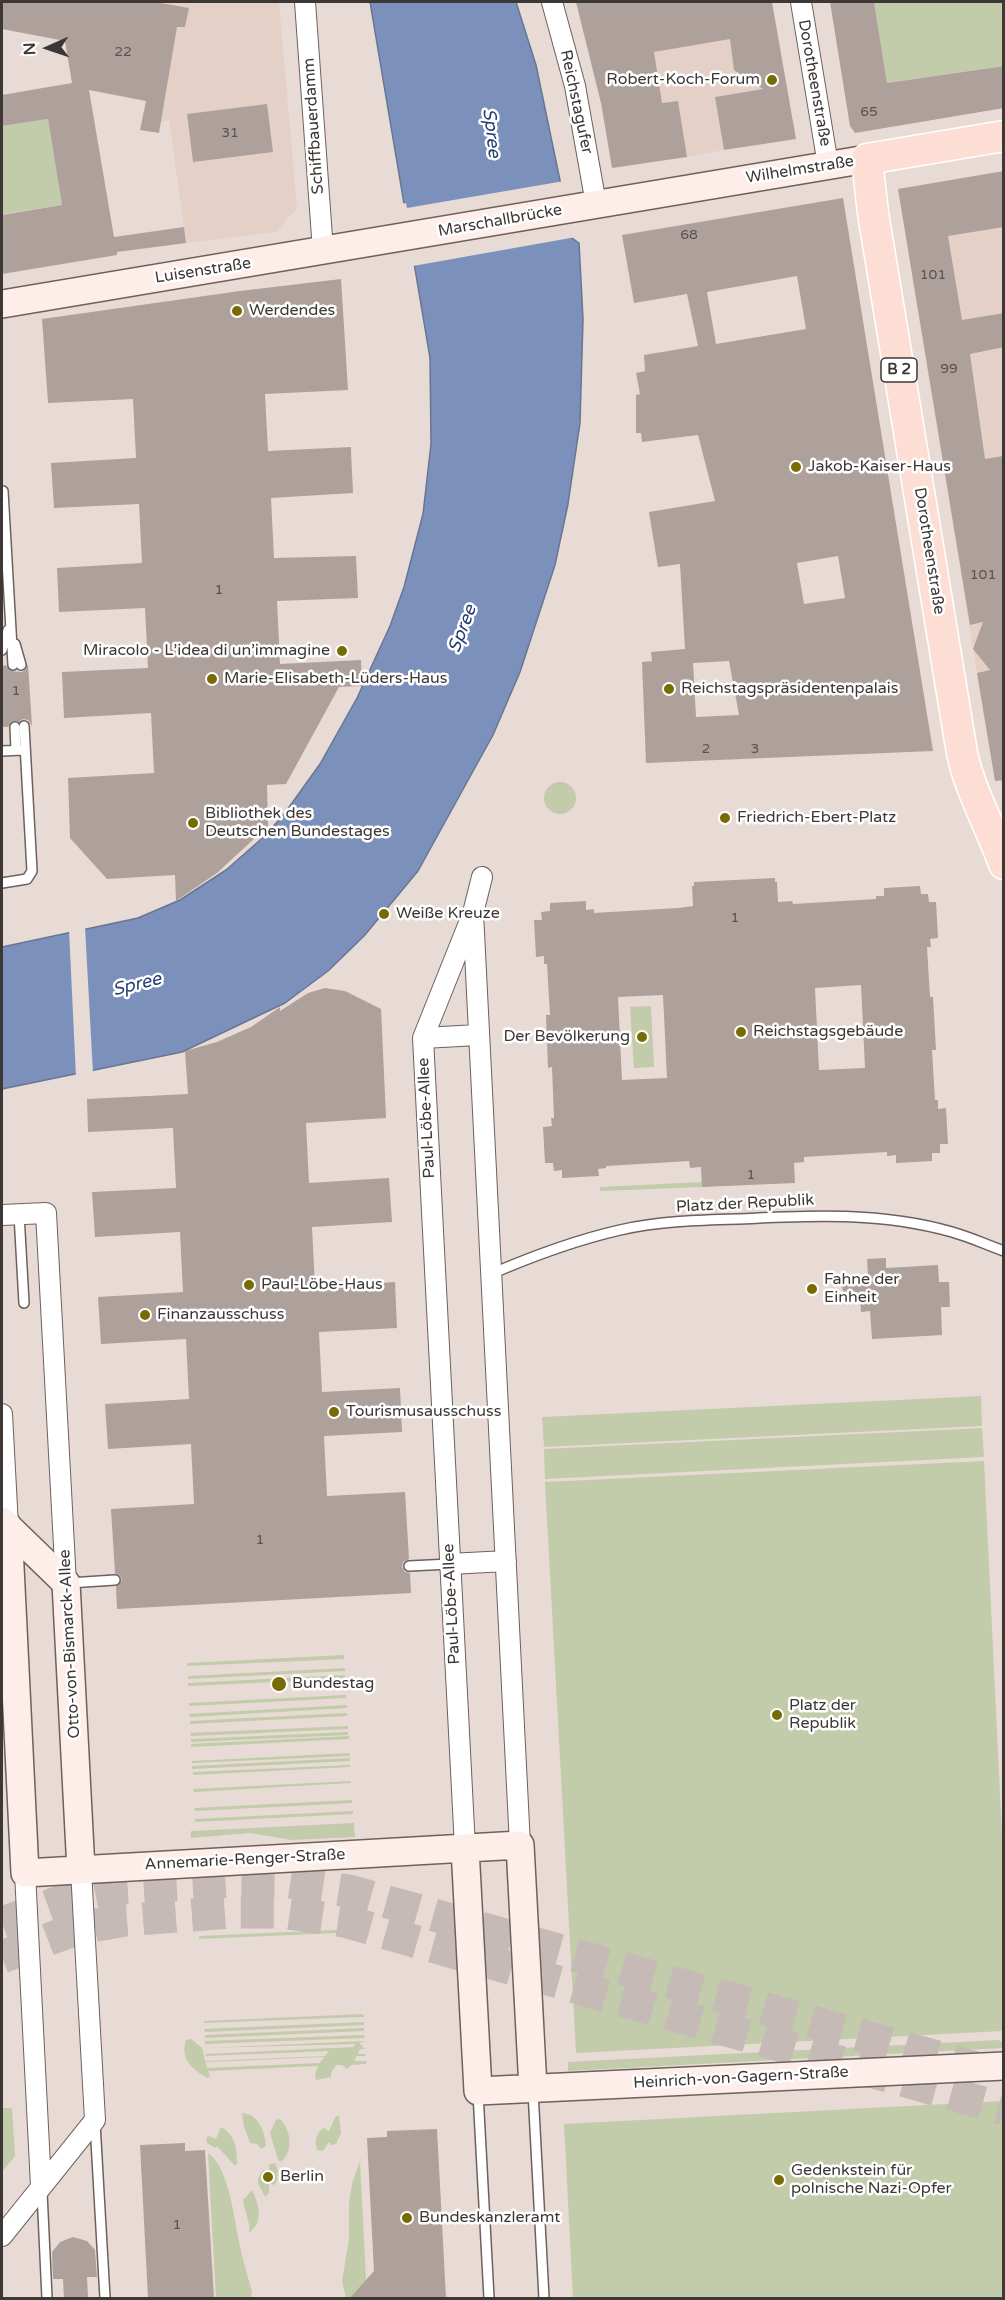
<!DOCTYPE html>
<html>
<head>
<meta charset="utf-8">
<style>
	body { margin:0 }
	#map { position:relative; width:1005px; height:2300px; overflow:hidden; background:#e8dbd6; font-family:"Varela Round",sans-serif }
	canvas { display:block }
	.frame { position:absolute; inset:0; border:3px solid #3d3836; pointer-events:none }
	.north { position:absolute; left:18px; top:18px; width:60px; height:60px; -webkit-text-stroke:4px #fff; paint-order:stroke; rotate:267deg; font-size:16px; font-weight:700; line-height:24px; text-align:center; color:#3d3836 }
	.north::after { content:''; display:block; margin:auto; width:21px; height:27px; background:#3d3836; clip-path:polygon(50% 0,100% 100%,50% 72%,0 100%) }
</style>
</head>
<body>
<div id="map">
<canvas width="1005" height="2300"></canvas>
<div class="frame"></div>
<div class="north">N</div>
</div>
<script>
const ctx = document.querySelector('canvas').getContext('2d');
ctx.lineJoin = 'round';
function paint(path, color) {
  ctx.fillStyle = color;
  ctx.fill(path, 'evenodd');
}
function trace(path, color, width, dash) {
  ctx.strokeStyle = color;
  ctx.lineWidth = width;
  ctx.lineCap = dash ? 'butt' : 'round';
  ctx.setLineDash(dash || []);
  ctx.stroke(path);
}
function label(font, color, halo, rows, align = 'center') {
  ctx.font = font + ' "Varela Round",sans-serif';
  ctx.lineWidth = 5;
  ctx.setLineDash([]);
  ctx.textBaseline = 'middle';
  ctx.strokeStyle = halo;
  ctx.fillStyle = color;
  for (const [text, x, y, turn = 0] of rows) {
    ctx.save();
    ctx.translate(x, y);
    ctx.rotate((+turn || 0) * Math.PI / 180);
    ctx.textAlign = isNaN(turn) ? turn : align;
    if (halo) ctx.strokeText(text, 0, 0);
    ctx.fillText(text, 0, 0);
    ctx.restore();
  }
}
paint(new Path2D(`
	M2,2h277l18,206 -21,24 -90,11 -17,-124 -9,4 8,-41 -99,-19 -4,-22 -63,-12z
	M576,2h196l13,83 -61,65 -37,7 -86,-54z
	M1003,171v618l-13,-36 -92,-564z`), '#e5d0c7');
paint(new Path2D(`
	M874,2h129v64l-116,17z
	M48,119l14,86 -59,9 -1,-88z
	M544 798a16 16 0 1 1 32 0a16 16 0 1 1-32 0Z
	M651,1006l3,61 -20,1 -4,-61z
	M702,1182v5l-102,4v-4z
	M981,1396l1,30 -438,21 -2,-30z
	M982,1428l2,29 -439,22 -1,-30z
	M984,1461l19,396v174l-427,22 -31,-571z
	M344,1655v4l-157,7v-3z
	M345,1668v3l-157,8v-3z
	M345,1675v4l-157,7v-3z
	M346,1695v3l-157,8v-3z
	M347,1705v3l-157,9 -1,-3z
	M347,1713v3l-157,8v-3z
	M348,1726v3l-157,7 -1,-3z
	M348,1732v3l-157,7v-3z
	M349,1736v3l-158,8v-3z
	M349,1753l1,3 -158,7v-2z
	M350,1758v3l-158,8v-3z
	M350,1765v2l-157,8v-3z
	M351,1781v2l-157,9 -1,-3z
	M352,1800v3l-157,8 -1,-3z
	M353,1811v3l-158,8v-3z
	M354,1823l1,14 -63,3 -42,-7 -59,5v-7z
	M359,1929v3l-160,7v-3z
	M363,2014l1,3 -160,6v-2z
	M364,2022v3l-159,7 -1,-3z
	M364,2028v3l-159,7v-3z
	M364,2035l1,3 -160,6v-3z
	M191,2039l11,9 5,20 113,-5 4,-6 -118,5v-1l119,-5 4,-5 -123,5v-2l147,-7 3,-3 -151,4 160,-7 -6,2 6,6h-5l-2,5h7l1,2h-9l-3,5h12v3l-15,1 -4,4 -5,-4h-6l-5,8v4l-15,3 -1,-5 3,-9 -110,5 2,5 -3,2c-15,-9 -27,-19 -21,-38z
	M999,2040l4,3v5l-435,23v-9z
	M1003,2101v197h-430l-9,-174z
	M2,2108h10l3,48 -13,16z
	M242,2113c17,1 23,19 24,33l-5,3 -4,-5 -7,-1 -6,-16z
	M336,2116h3l2,17 -5,11 -4,1 -3,-3 -6,9 -6,-1c-2,-9 -2,-15 6,-22l6,3z
	M280,2119c11,11 14,32 1,43l-3,-2 -8,-27 6,-13z
	M221,2127c14,8 16,21 16,36l-2,3 -18,-20 -2,2 -8,-5 -1,-5 3,-2 7,3z
	M208,2153c22,15 26,68 32,93 3,15 8,31 12,46l-1,6h-35z
	M360,2161l7,137h-21l-4,-17 7,-42v-36l3,-19z
	M275,2163l3,7 -1,11 -3,4 -5,-2v10l-4,4c-5,-13 -12,-13 -2,-27l6,1v-6z
	M252,2190c7,14 12,32 -3,43 2,-11 -5,-22 -6,-33z`), '#c2cbaa');
const water = new Path2D(`
	M370,2h146l20,63 36,173 7,5 4,76 -3,104 -12,81 -13,61 -35,107 -27,63 -75,136 -54,65 -36,35 -43,32 -103,49 -180,37v-142l136,-29 42,-18 46,-30 33,-29 23,-24 38,-53 37,-66 33,-72 14,-39 19,-73 8,-70 -1,-86z`);
paint(water, '#7b90ba');
trace(water, '#687692', 1.5);
paint(new Path2D(`
	M564,181l12,56 -163,29 -12,-62 5,-1 1,5z
	M85,927l8,146 -17,4 -7,-147z`), '#e8dbd6');
paint(new Path2D(`
	M2,2h153l34,6 -4,19h-8l-18,106 -19,-3 6,-29 -57,-11 25,147 70,-10 2,16 -69,9v3l-115,19v-59l60,-10 -14,-86 -46,7v-31l70,-12 -7,-42 -63,-12z
	M576,2h196l24,137 -72,11 -9,-53 48,-8 -29,-19 -4,-31 -76,13 8,51 16,-2 9,56 -75,11 -11,-65z
	M830,2h44l13,81 117,-17v42l-149,25 -5,-7z
	M267,104l6,48 -80,10 -6,-48z
	M1004,171v56l-56,9 14,84 42,-7v34l-34,7 15,105 18,-3 1,324 -9,1 -18,-108 13,-3 -17,-21 10,-27 -13,3 -72,-436z
	M843,198l90,553 -287,12 -4,-101 10,-1 -1,-9 34,-3 -5,-85 -22,3 -9,-55 66,-11 -17,-66 -56,7 -1,-9h-5v-38l4,-1 -4,-21 9,-2 -1,-16 54,-9 -11,-52 -53,9 -12,-68zM797,276l9,53 -90,15 -9,-52zM838,556l7,42 -41,6 -7,-41zM729,661l10,54 -43,2 -3,-54z
	M341,279l7,111 -83,4 3,57 83,-4v4l2,42 -82,5 3,60 82,-2 2,42 -81,3 3,63 81,-4 1,26 -23,1 -53,97 -19,1 1,41 -51,47 -41,28 -1,-26 -68,4 -37,-41 -2,-60 86,-5 -3,-60 -87,5 -2,-46 86,-4 -3,-60 -86,4 -2,-44 85,-5 -3,-59 -85,4 -3,-45 85,-5 -3,-59 -85,4 -6,-84 198,-28z
	M28,664l4,62 -4,-6 -5,-1 -4,3 -7,-1 -4,6h-6v-61l4,-1 5,6 11,1 4,-3z
	M775,878v4h2l1,20 14,-1 1,3 83,-5v-3h8v-8l36,-2 1,8h7l1,8h7l2,36 -8,1 1,8h-4l3,50h3l3,53h-4l3,50h3v9l8,-1 2,36h-8v9h-8v8l-36,2v-8l-9,1v-4l-83,5v5l-10,1 1,20 -93,4 -1,-20 -11,1 -1,-7 -83,5v2l-8,1 1,7 -37,2v-8l-8,1 -1,-8h-8l-2,-36 9,-1 -1,-8h3l-2,-51 -4,1 -2,-53h4l-3,-51h-3v-8l-8,1 -2,-37h8l-1,-8 9,-1v-8l36,-2v9l8,-1v4l84,-5 15,-2 -1,-20h2v-4zM861,985l4,83 -46,2 -4,-82zM663,995l4,83 -45,2 -4,-83z
	M325,988l20,3 36,18 5,109 -80,5 3,60 80,-5 3,44 -80,5 3,60 80,-5 2,46 -78,4 3,60 78,-4 2,44 -78,4 3,60 78,-4 4,67 -6,3 -1,5 3,5 5,1 1,20 -294,16 -1,-22 6,-7 -2,-4 -5,-3 -4,-64 83,-5 -3,-60 -83,5 -3,-45 84,-5 -3,-60 -85,5 -3,-47 85,-5 -3,-60 -85,5 -3,-45 84,-4 -3,-60 -85,4 -1,-33 101,-5 -3,-43 32,-9 34,-15 29,-20v4l28,-18z
	M886,1258v10l52,-3 1,17h10l1,25h-9l1,28 -70,4 -2,-28 -9,1 -1,-18 -17,1 -1,-15 26,-2 -1,-19z
	M437,2129l9,169h-96l24,-27 -7,-133 20,-1v-6z
	M185,2143v8l20,-1 9,148h-66l-8,-153z
	M73,2237l14,4 8,9 2,27h-10l1,21h-24l-1,-19h-10l-1,-27 8,-10z`), '#aea19c');
trace(new Path2D(`
	M2,1923l63,-23 58,-12 111,-7h50l65,10 627,177
	M2,1957l74,-28 49,-9 106,-8h51l62,9 660,188`), '#c6bab6', 33, [33, 16]);
const lane = new Path2D(`
	M3,491l10,174
	M15,644l6,21
	M2,650l6,-20
	M15,727l1,23
	M2,751l20,-1
	M2,883l25,-4 5,-8 -8,-145
	M19,1214l5,89
	M491,1274c42,-18 85,-34 129,-44 39,-9 80,-10 119,-11 71,-4 143,-7 213,13 18,5 35,13 52,19
	M409,1566l41,-2
	M69,1583l46,-3
	M533,2091l11,207
	M478,2093l11,205
	M95,2123l10,175
	M42,2192l5,106`);
const street = new Path2D(`
	M305,2l18,249
	M552,2l23,84 21,118
	M801,2l27,163
	M473,913l47,932
	M423,1038l50,-125 9,-36
	M2,1215l44,-2 20,370
	M2,1414l6,112
	M450,1564l56,-3
	M465,1848l-42,-810 55,-3
	M25,1873l16,313
	M2,2236l93,-116 -14,-250`);
const secondary = new Path2D(`
	M2,304l865,-145
	M2,1521l64,62 15,287
	M8,1526l17,347 495,-28 13,243
	M465,1848l13,243 526,-25`);
const primary = new Path2D(`
	M1004,136l-137,23 6,54 89,540c8,38 29,74 42,111`);
trace(lane, '#6c615c', 12);
trace(street, '#6c615c', 22);
trace(secondary, '#6c615c', 30);
trace(primary, '#fff', 33);
trace(lane, '#fff', 9);
trace(street, '#fff', 20);
trace(secondary, '#feeeea', 27);
trace(primary, '#fcded4', 30);
for (const [x, y, r, color] of [
	[772,80,6,"#776b03"],
	[237,311,6,"#776b03"],
	[796,467,6,"#776b03"],
	[342,651,6,"#776b03"],
	[212,679,6,"#776b03"],
	[669,689,6,"#776b03"],
	[725,818,6,"#776b03"],
	[193,823,6,"#776b03"],
	[384,914,6,"#776b03"],
	[741,1032,6,"#776b03"],
	[642,1037,6,"#776b03"],
	[249,1285,6,"#776b03"],
	[812,1289,6,"#776b03"],
	[145,1315,6,"#776b03"],
	[334,1412,6,"#776b03"],
	[279,1684,8,"#776b03"],
	[777,1715,6,"#776b03"],
	[268,2177,6,"#776b03"],
	[779,2180,6,"#776b03"],
	[407,2218,6,"#776b03"]
]) {
  const dot = new Path2D();
  dot.arc(x, y, r, 0, 2 * Math.PI);
  ctx.fillStyle = color;
  ctx.fill(dot);
  trace(dot, '#fff', 2);
}
label('14px', '#595250', null, [
	["22",123,52],
	["65",869,112],
	["31",230,133],
	["68",689,235],
	["101",933,275],
	["99",949,369],
	["101",983,575],
	["1",219,590],
	["1",16,691],
	["2",706,749],
	["3",755,749],
	["1",735,918],
	["1",751,1175],
	["1",260,1540],
	["1",177,2225]
]);
for (const [x, y, w] of [
	[899,370,36]
]) {
  const box = new Path2D();
  box.roundRect(x - w / 2, y - 12, w, 24, 4.5);
  ctx.fillStyle = '#fff';
  ctx.fill(box);
  trace(box, '#3d3836', 1.5);
}
label('bold 15px', '#3d3836', null, [
	["B 2",899,370]
]);
label('16px', '#3d3836', '#fff', [
	["Robert-Koch-Forum",760,80,"right"],
	["Werdendes",249,311],
	["Jakob-Kaiser-Haus",808,467],
	["Miracolo - L’idea di un’immagine",330,651,"right"],
	["Marie-Elisabeth-Lüders-Haus",224,679],
	["Reichstagspräsidentenpalais",681,689],
	["Bibliothek des",205,814],
	["Deutschen Bundestages",205,832],
	["Friedrich-Ebert-Platz",737,818],
	["Weiße Kreuze",396,914],
	["Reichstagsgebäude",753,1032],
	["Der Bevölkerung",630,1037,"right"],
	["Fahne der",824,1280],
	["Einheit",824,1298],
	["Paul-Löbe-Haus",261,1285],
	["Finanzausschuss",157,1315],
	["Tourismusausschuss",346,1412],
	["Bundestag",292,1684],
	["Platz der",789,1706],
	["Republik",789,1724],
	["Gedenkstein für",791,2171],
	["polnische Nazi-Opfer",791,2189],
	["Berlin",280,2177],
	["Bundeskanzleramt",419,2218]
], 'left');
label('16px', '#3d3836', '#fff', [
	["Dorotheenstraße",814,83,80],
	["Reichstagufer",576,102,78],
	["Schiffbauerdamm",314,126,-94],
	["Wilhelmstraße",800,170,-9],
	["Marschallbrücke",500,221,-10],
	["Luisenstraße",203,271,-9],
	["Dorotheenstraße",929,551,81],
	["Paul-Löbe-Allee",427,1118,-93],
	["Platz der Republik",745,1204,-3],
	["Paul-Löbe-Allee",452,1604,-93],
	["Otto-von-Bismarck-Allee",70,1644,-93],
	["Annemarie-Renger-Straße",245,1860,-3],
	["Heinrich-von-Gagern-Straße",741,2078,-3]
]);
label('italic 18px', '#233d72', '#fff', [
	["Spree",491,133,83],
	["Spree",463,629,-69],
	["Spree",137,985,-14]
]);
</script>
</body>
</html>
